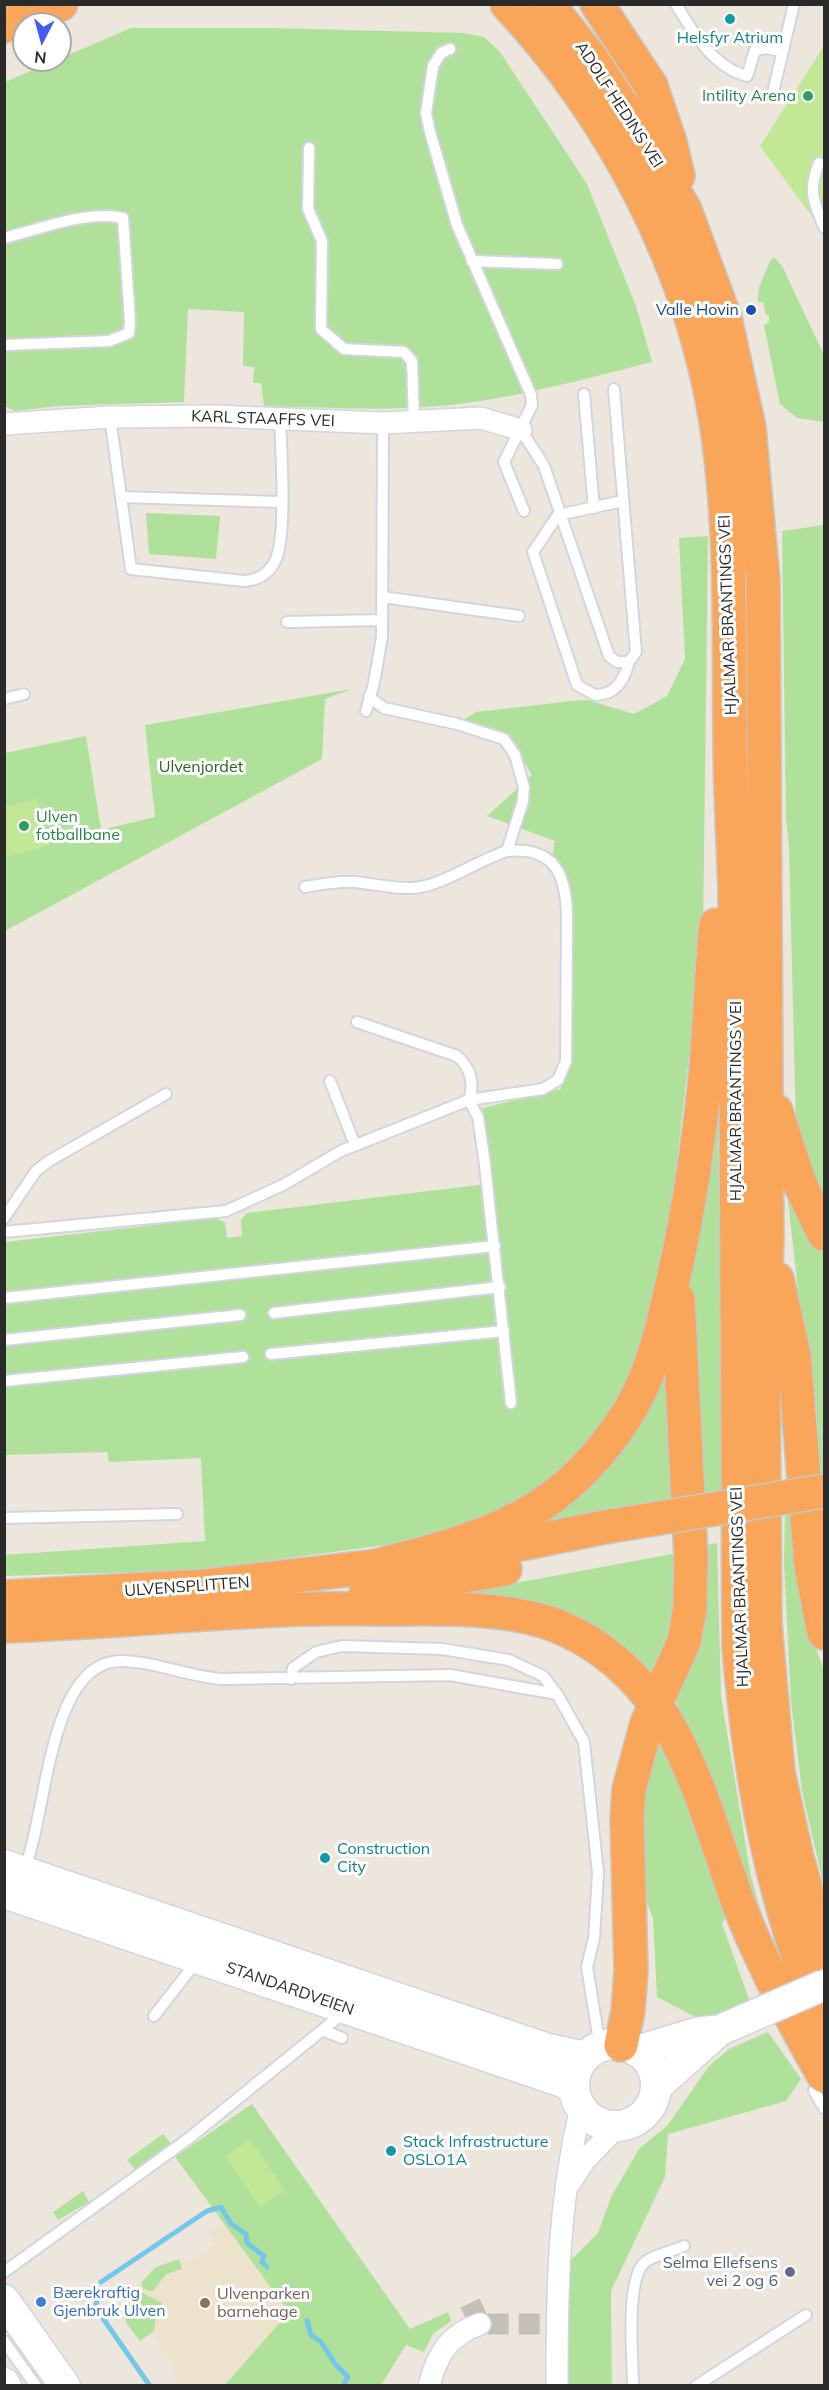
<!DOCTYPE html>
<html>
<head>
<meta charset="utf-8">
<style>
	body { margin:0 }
	#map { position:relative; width:829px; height:2390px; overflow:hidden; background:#ece6dc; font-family:Mulish,sans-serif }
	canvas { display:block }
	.frame { position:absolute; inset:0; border:6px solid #2a2a2a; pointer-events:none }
	.north { position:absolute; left:12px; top:12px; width:60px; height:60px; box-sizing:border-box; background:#fff; border:2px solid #aaa; border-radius:50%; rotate:186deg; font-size:16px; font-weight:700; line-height:24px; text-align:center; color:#2a2a2a }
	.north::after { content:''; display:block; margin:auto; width:21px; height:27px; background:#415cf5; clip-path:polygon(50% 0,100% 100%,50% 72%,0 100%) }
</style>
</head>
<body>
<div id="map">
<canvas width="829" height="2390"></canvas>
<div class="frame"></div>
<div class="north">N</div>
</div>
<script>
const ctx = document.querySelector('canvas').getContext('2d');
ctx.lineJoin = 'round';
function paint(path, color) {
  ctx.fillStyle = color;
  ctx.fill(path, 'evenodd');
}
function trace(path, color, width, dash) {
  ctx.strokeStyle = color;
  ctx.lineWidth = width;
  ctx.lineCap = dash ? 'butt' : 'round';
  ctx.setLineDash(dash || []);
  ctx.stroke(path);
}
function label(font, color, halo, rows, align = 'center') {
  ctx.font = font + ' Mulish,sans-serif';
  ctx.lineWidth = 6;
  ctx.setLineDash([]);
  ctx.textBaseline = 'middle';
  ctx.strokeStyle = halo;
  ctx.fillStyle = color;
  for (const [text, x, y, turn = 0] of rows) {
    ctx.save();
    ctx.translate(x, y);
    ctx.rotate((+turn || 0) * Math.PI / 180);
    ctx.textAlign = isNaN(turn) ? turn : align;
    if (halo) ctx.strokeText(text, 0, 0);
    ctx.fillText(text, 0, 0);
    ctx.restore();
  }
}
paint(new Path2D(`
	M225,2221l64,91 -64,74 -48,-1 -5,-23 -21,-28 -9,-2 -12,-33 17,-25 9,-7 27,-9 4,5 27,-18 -6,-12z`), '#ede3cc');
paint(new Path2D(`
	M131,28h140l193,5 20,4 16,15 87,132 49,122 16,56c-80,20 -163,44 -246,46 -47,2 -95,-1 -142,-2l-3,-23h-8l1,-16 -11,-1 1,-54 -56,-3 -4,93 -126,4 -43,5 -10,-5v-324z
	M775,258l7,8 42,89v67l-27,-4 -17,-14 -16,-79 5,-3v-7h-3l-3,-13h-5v-3l1,-12 12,-28z
	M146,513l74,3 -4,43 -67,-5z
	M824,525v693l-28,-88 -7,-283 -3,-29 -4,-287z
	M708,536l-5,398 -35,304 -23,111 -60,107 -81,59 -103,28 -203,27 -193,6 -1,-21 201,-14 -4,-83 -92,4 -2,-10 -102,3v-213l210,-24 10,4 2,16 15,-2 -1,-16 6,-7 240,-29 -8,-75 82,-20 9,-192 -18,-40 3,-16 -68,-25 45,-41 -25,-41 -50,-10 19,-12 96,-11 16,-1 46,14 33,-18 18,-37 -6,-121z
	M352,689l-27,10 -3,60 -317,172v-178l81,-17 15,94 54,-13 -10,-92z
	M718,1125l4,366 -22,3 -14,-204z
	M785,1175l39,73v226l-10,2 -7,-107z
	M670,1352l9,145 -75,12v11l-77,17 40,-30z
	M786,1454l27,187 11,29v217l-22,-96 -11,-89 -7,-139z
	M717,1543l4,153 30,181 14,48 -92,-231 29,-148z
	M678,1553l-1,62 -20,61 -43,-34 -71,-38 -87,-10z
	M662,1733l57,158 7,26 -4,7 28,78 -45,20 -48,-25 -4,-79 -18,-46 5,-88z
	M768,2032l33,47 -15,22 -118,33 -3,43 -54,114 1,94h-44l-1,-121 31,-31 13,-36 28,-48 29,-24 41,-59 20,-17z
	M252,2104l158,225 38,-17 3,9 -18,13 -9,18 -18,-7 -25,40h-156l64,-73 -114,-155z
	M163,2134l8,10 -36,25 -8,-9z
	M83,2191l6,11 -31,18 -5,-8z
	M179,2259l3,10 -16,5 -13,17 -9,-2 -3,-6 15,-16z
	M137,2288l5,5 19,9 2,7 -7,8 -2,14 -14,10 -13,-17 -3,-11z`), '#b0e19a');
paint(new Path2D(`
	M824,46v187l-64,-87z
	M38,799l11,47 -44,11v-50z
	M250,2139l35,52 -25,16 -35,-51z`), '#c2e896');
trace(new Path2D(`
	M101,2282l106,-71 14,-4 10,17 15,10 1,9 17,13 -2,6 5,5
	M99,2295l-4,12 55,79
	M307,2321l4,14 10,7 15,23 12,12 -5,9`), '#72c7eb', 5);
trace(new Path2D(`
	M470,2303l10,21h77`), '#c5c0b8', 21, [21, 10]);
const lane = new Path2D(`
	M676,4c17,29 37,63 71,72l8,-26 11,-2 15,3
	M450,49l-9,4 -8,13 -7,47 4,19 27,93 74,170 1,10 -28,57 20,49
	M774,88l20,-84
	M309,148l-1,61 14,32 -1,88 23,20 60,3 8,9 2,61
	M819,163c-11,27 -6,38 5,64
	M4,238c37,-9 82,-28 119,-20l7,103 -1,12 -20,8 -105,4
	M472,261l85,3
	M584,394l10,114
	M110,417l21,152 113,12c15,-1 26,-8 32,-22 11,-27 5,-109 4,-141
	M521,430l23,36 65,190 8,6h12l7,-10 -22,-263
	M121,497l160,5
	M623,501l-65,14 -25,37 44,133 18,10c21,0 29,-15 34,-33
	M382,597l137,19
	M287,622l95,-2
	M4,699l20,-5
	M366,711l8,-28 8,-46 1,-214
	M507,851c48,-4 59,23 60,65l-1,145 -8,19 -15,9 -74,11 9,17 6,40 27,246
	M305,887c17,-3 34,-6 51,-5 18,2 38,7 56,6 29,-1 66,-28 95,-37l16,-50 1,-14 -9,-32 -11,-16 -47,-15 -73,-16 -15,-11
	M330,1081l25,64
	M4,1218l32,-47 13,-10 117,-67
	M4,1232l222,-21 57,-26 58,-34 128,-51c6,-17 1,-33 -12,-44l-100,-34
	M4,1298l491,-52
	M274,1313l226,-26
	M4,1340l236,-25
	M271,1354l233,-23
	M4,1381l239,-24
	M4,1518l173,-4
	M291,1679l2,-11 23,-16 26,-6 100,3 67,11 34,16 14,18 27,48 14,131 -4,65 -7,29 13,80
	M24,1869c23,-50 23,-207 96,-208 35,0 68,16 103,18l227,-4 107,19
	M154,2016l43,-55
	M322,2030l20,8
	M814,2091l10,17
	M4,2272l184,-133 148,-120 6,-9
	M4,2341l32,45
	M633,2386c0,-27 -8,-107 12,-124 9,-7 28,-11 39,-16
	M696,2386l110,-71`);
const street = new Path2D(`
	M4,424l106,-7 104,-1 169,7 98,-5 40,12
	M570,2183l14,-22 34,-35
	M429,2386c8,-32 20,-51 51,-62
	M557,2386c0,-98 1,-183 24,-279`);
const secondary = new Path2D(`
	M4,1865l544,184 37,8
	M4,1893l559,189 11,6
	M574 2085a41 41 0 1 1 82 0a41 41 0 1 1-82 0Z
	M636,2051l60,-18 24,-3
	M656,2087l64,-57
	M4,2300l61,86
	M4,2383l2,3`);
const highway = new Path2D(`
	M507,4c108,116 186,267 210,424 18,121 10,243 14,364 1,33 3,67 4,100l4,756c11,130 33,255 85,376
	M548,4l43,54 44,67 50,85 40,108 24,109 14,153 4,661 -4,115 2,268 13,148 19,86 27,94
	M597,4l54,82 19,56 8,34
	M4,26l57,-22
	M776,1111l24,73 24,50
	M777,1279l17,76 17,211 13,67
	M466,1555l139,-28
	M368,1568c59,-15 118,-29 170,-61 42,-27 79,-70 101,-114 16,-33 24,-69 32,-104 17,-72 28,-146 35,-220 4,-48 5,-96 10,-144
	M366,1593l139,-24
	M4,1597l202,-11 182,-21
	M4,1626c92,-3 183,-12 274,-16 35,-2 70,-1 105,-1 53,0 111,-3 163,13 51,17 93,54 120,99 35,58 51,126 75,189 23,58 52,112 83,166
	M621,2045l7,-34 3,-40 -4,-153 2,-29 18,-66 37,-81 6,-34 1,-49 -13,-260`);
trace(lane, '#d2d4e2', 14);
trace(street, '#d2d4e2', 24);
trace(secondary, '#d2d4e2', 33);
trace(highway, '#c8c8c8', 36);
trace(lane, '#fff', 10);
trace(street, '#fff', 21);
trace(secondary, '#fff', 30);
trace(highway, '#f9a55a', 33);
const secondaryBridge = new Path2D(`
	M720,2030l104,-45`);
const highwayBridge = new Path2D(`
	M605,1527l219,-36`);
trace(secondaryBridge, '#d2d4e2', 33, []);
trace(highwayBridge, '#c8c8c8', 36, []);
trace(secondaryBridge, '#fff', 30);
trace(highwayBridge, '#f9a55a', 33);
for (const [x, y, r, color] of [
	[730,19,6,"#0f9aa8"],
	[808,96,6,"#2e9e5b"],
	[751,310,6,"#1a4fb4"],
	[24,826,6,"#2e9e5b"],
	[325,1858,6,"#0f9aa8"],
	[391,2151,6,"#0f9aa8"],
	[790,2272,6,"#5c6f8a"],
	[41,2302,6,"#3f7fe0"],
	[205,2303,6,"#8d6e63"]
]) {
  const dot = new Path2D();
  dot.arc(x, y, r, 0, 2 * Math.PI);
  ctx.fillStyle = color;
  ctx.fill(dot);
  trace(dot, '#fff', 2);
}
label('16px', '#0d838f', '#fff', [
	["Helsfyr Atrium",730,38,"center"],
	["Construction",337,1849],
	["City",337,1867],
	["Stack Infrastructure",403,2142],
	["OSLO1A",403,2160]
], 'left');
label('16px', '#27864d', '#fff', [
	["Intility Arena",796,96],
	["Ulven",36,817,"left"],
	["fotballbane",36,835,"left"]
], 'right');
label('16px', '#2a2a2a', '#fff', [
	["ADOLF HEDINS VEI",619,105,57],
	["KARL STAAFFS VEI",263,419,2],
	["HJALMAR BRANTINGS VEI",728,615,-92],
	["HJALMAR BRANTINGS VEI",736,1101,-90],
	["ULVENSPLITTEN",187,1587,-4],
	["HJALMAR BRANTINGS VEI",740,1587,-92],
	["STANDARDVEIEN",290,1989,19]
]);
label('16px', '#164399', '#fff', [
	["Valle Hovin",739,310]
], 'right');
label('16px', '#29651c', '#fff', [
	["Ulvenjordet",201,767]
]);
label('16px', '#4e5e75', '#fff', [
	["Selma Ellefsens",778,2263],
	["vei 2 og 6",778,2281]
], 'right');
label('16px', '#366cbe', '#fff', [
	["Bærekraftig",53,2293],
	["Gjenbruk Ulven",53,2311]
], 'left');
label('16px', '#785e54', '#fff', [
	["Ulvenparken",217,2294],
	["barnehage",217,2312]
], 'left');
</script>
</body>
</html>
